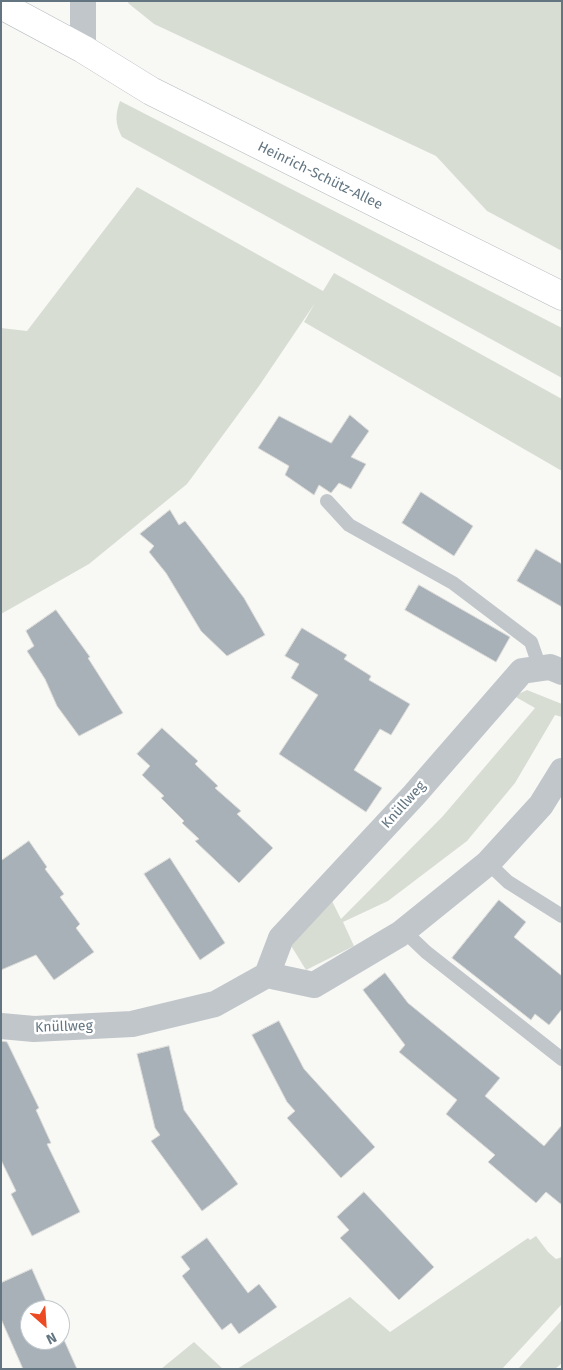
<!DOCTYPE html>
<html>
<head>
<meta charset="utf-8">
<style>
	body { margin:0 }
	#map { position:relative; width:563px; height:1370px; overflow:hidden; background:#f8f8f5; font-family:"Fira Sans",sans-serif }
	canvas { display:block }
	.frame { position:absolute; inset:0; border:2px solid #627581; pointer-events:none }
	.north { position:absolute; left:20px; top:1300px; width:50px; height:50px; box-sizing:border-box; background:#fff; border:1px solid #c0c8cd; border-radius:50%; rotate:154deg; font-size:14px; font-weight:700; line-height:20px; text-align:center; color:#627581 }
	.north::after { content:''; display:block; margin:auto; width:18px; height:22px; background:#eb4a22; clip-path:polygon(50% 0,100% 100%,50% 72%,0 100%) }
</style>
</head>
<body>
<div id="map">
<canvas width="563" height="1370"></canvas>
<div class="frame"></div>
<div class="north">N</div>
</div>
<script>
const ctx = document.querySelector('canvas').getContext('2d');
ctx.lineJoin = 'round';
function paint(path, color) {
  ctx.fillStyle = color;
  ctx.fill(path, 'evenodd');
}
function trace(path, color, width, dash) {
  ctx.strokeStyle = color;
  ctx.lineWidth = width;
  ctx.lineCap = dash ? 'butt' : 'round';
  ctx.setLineDash(dash || []);
  ctx.stroke(path);
}
function label(font, color, halo, rows, align = 'center') {
  ctx.font = font + ' "Fira Sans",sans-serif';
  ctx.lineWidth = 5;
  ctx.setLineDash([]);
  ctx.textBaseline = 'middle';
  ctx.strokeStyle = halo;
  ctx.fillStyle = color;
  for (const [text, x, y, turn = 0] of rows) {
    ctx.save();
    ctx.translate(x, y);
    ctx.rotate((+turn || 0) * Math.PI / 180);
    ctx.textAlign = isNaN(turn) ? turn : align;
    if (halo) ctx.strokeText(text, 0, 0);
    ctx.fillText(text, 0, 0);
    ctx.restore();
  }
}
paint(new Path2D(`
	M129,1h433v250l-75,-40 -51,-55 -282,-132 -26,-21z
	M120,101l442,227v50l-440,-241c-7,-13 -7,-22 -2,-36z
	M137,187l186,104 11,-18 228,126v72l-258,-149 11,-19 -56,83 -72,98 -98,80 -88,50v-286l26,3z
	M527,690l35,14v13l-7,-2 -40,68 -48,58 -79,60 -45,21 11,24 -48,24 -16,-26 42,-43 9,18 102,-103 92,-108 -21,-12z
	M536,1236l12,16 8,7 6,-2v47l-60,65h-265l113,-72 40,35 138,-94 2,2z
	M562,1320v43l-7,6h-37z
	M194,1342l29,27h-62z`), '#d8ddd4');
const building = new Path2D(`
	M350,415l19,16 -18,26 15,7 -15,25 -12,-6 -8,10 -12,-8 -5,10 -29,-20 4,-9 -31,-18 21,-32 52,27z
	M421,492l52,34 -19,30 -52,-33z
	M170,510l9,15 6,-4 19,24 40,53 21,37 -38,21 -26,-25 -35,-58 -17,-21 5,-6 -14,-12z
	M536,549l26,15v43l-45,-26z
	M419,585l91,52 -14,25 -91,-52z
	M56,610l34,47 -2,1 35,55 -44,23 -22,-30 -12,-27 -18,-28 7,-5 -8,-15z
	M302,628l45,27 -3,4 27,17 -2,4 41,24 -19,31 -11,-6 -26,41 28,18 -16,24 -87,-58 39,-59 -27,-17 8,-14 -14,-8z
	M162,728l36,33 -3,3 23,22 -3,2 26,23 -4,3 36,34 -34,35 -44,-42 4,-2 -17,-16 2,-2 -23,-23 3,-2 -22,-21 8,-9 -13,-12z
	M29,841l18,26 -2,2 19,25 -4,3 20,27 -4,4 18,24 -40,28 -18,-25 -35,15v-109z
	M170,858l55,85 -25,17 -56,-86z
	M499,900l27,22 -12,15 48,39v33l-13,16 -14,-11 -4,6 -79,-62z
	M385,973l23,30 92,75 -15,18 59,50 18,-21v80l-16,-13 -10,11 -48,-41 7,-7 -49,-41 11,-14 -58,-48 6,-7 -42,-55z
	M279,1021l25,48 71,78 -34,31 -54,-60 8,-7 -8,-9 -35,-67z
	M1,1041l6,1 32,66 -3,2 15,33 -4,1 33,68 -48,24 -21,-42 5,-3 -15,-31z
	M169,1046l15,64 54,74 -36,27 -51,-70 9,-6 -5,-7 -18,-74z
	M364,1192l70,75 -35,33 -59,-62 9,-8 -12,-13z
	M207,1238l41,55 11,-9 18,23 -38,27 -8,-11 -9,7 -40,-54 8,-7 -9,-12z
	M32,1269l18,41h-20v30h30v-9l17,38h-54l-22,-50v-36z`);
paint(building, '#a8b1b7');
trace(building, '#dadad7', 1);
const secondary = new Path2D(`
	M1,5l82,44 68,42 411,205`);
trace(secondary, '#b3babe', 29);
trace(new Path2D(`
	M327,501l22,24 104,58 78,59 9,26
	M488,863l20,19 54,34
	M404,931l22,21 136,107`), '#c1c6ca', 14);
trace(new Path2D(`
	M83,49v-48
	M267,975l47,10 86,-51 88,-71 53,-58 21,-34
	M1,1026l33,3 98,-5 83,-20 52,-29 14,-37 133,-143 108,-124 28,-4 12,5`), '#c1c6ca', 26);
trace(secondary, '#fff', 28);
label('14px', '#627581', '#fff', [
	["Heinrich-Schütz-Allee",320,176,26],
	["Knüllweg",404,805,-48],
	["Knüllweg",64,1027,-2]
]);
</script>
</body>
</html>
